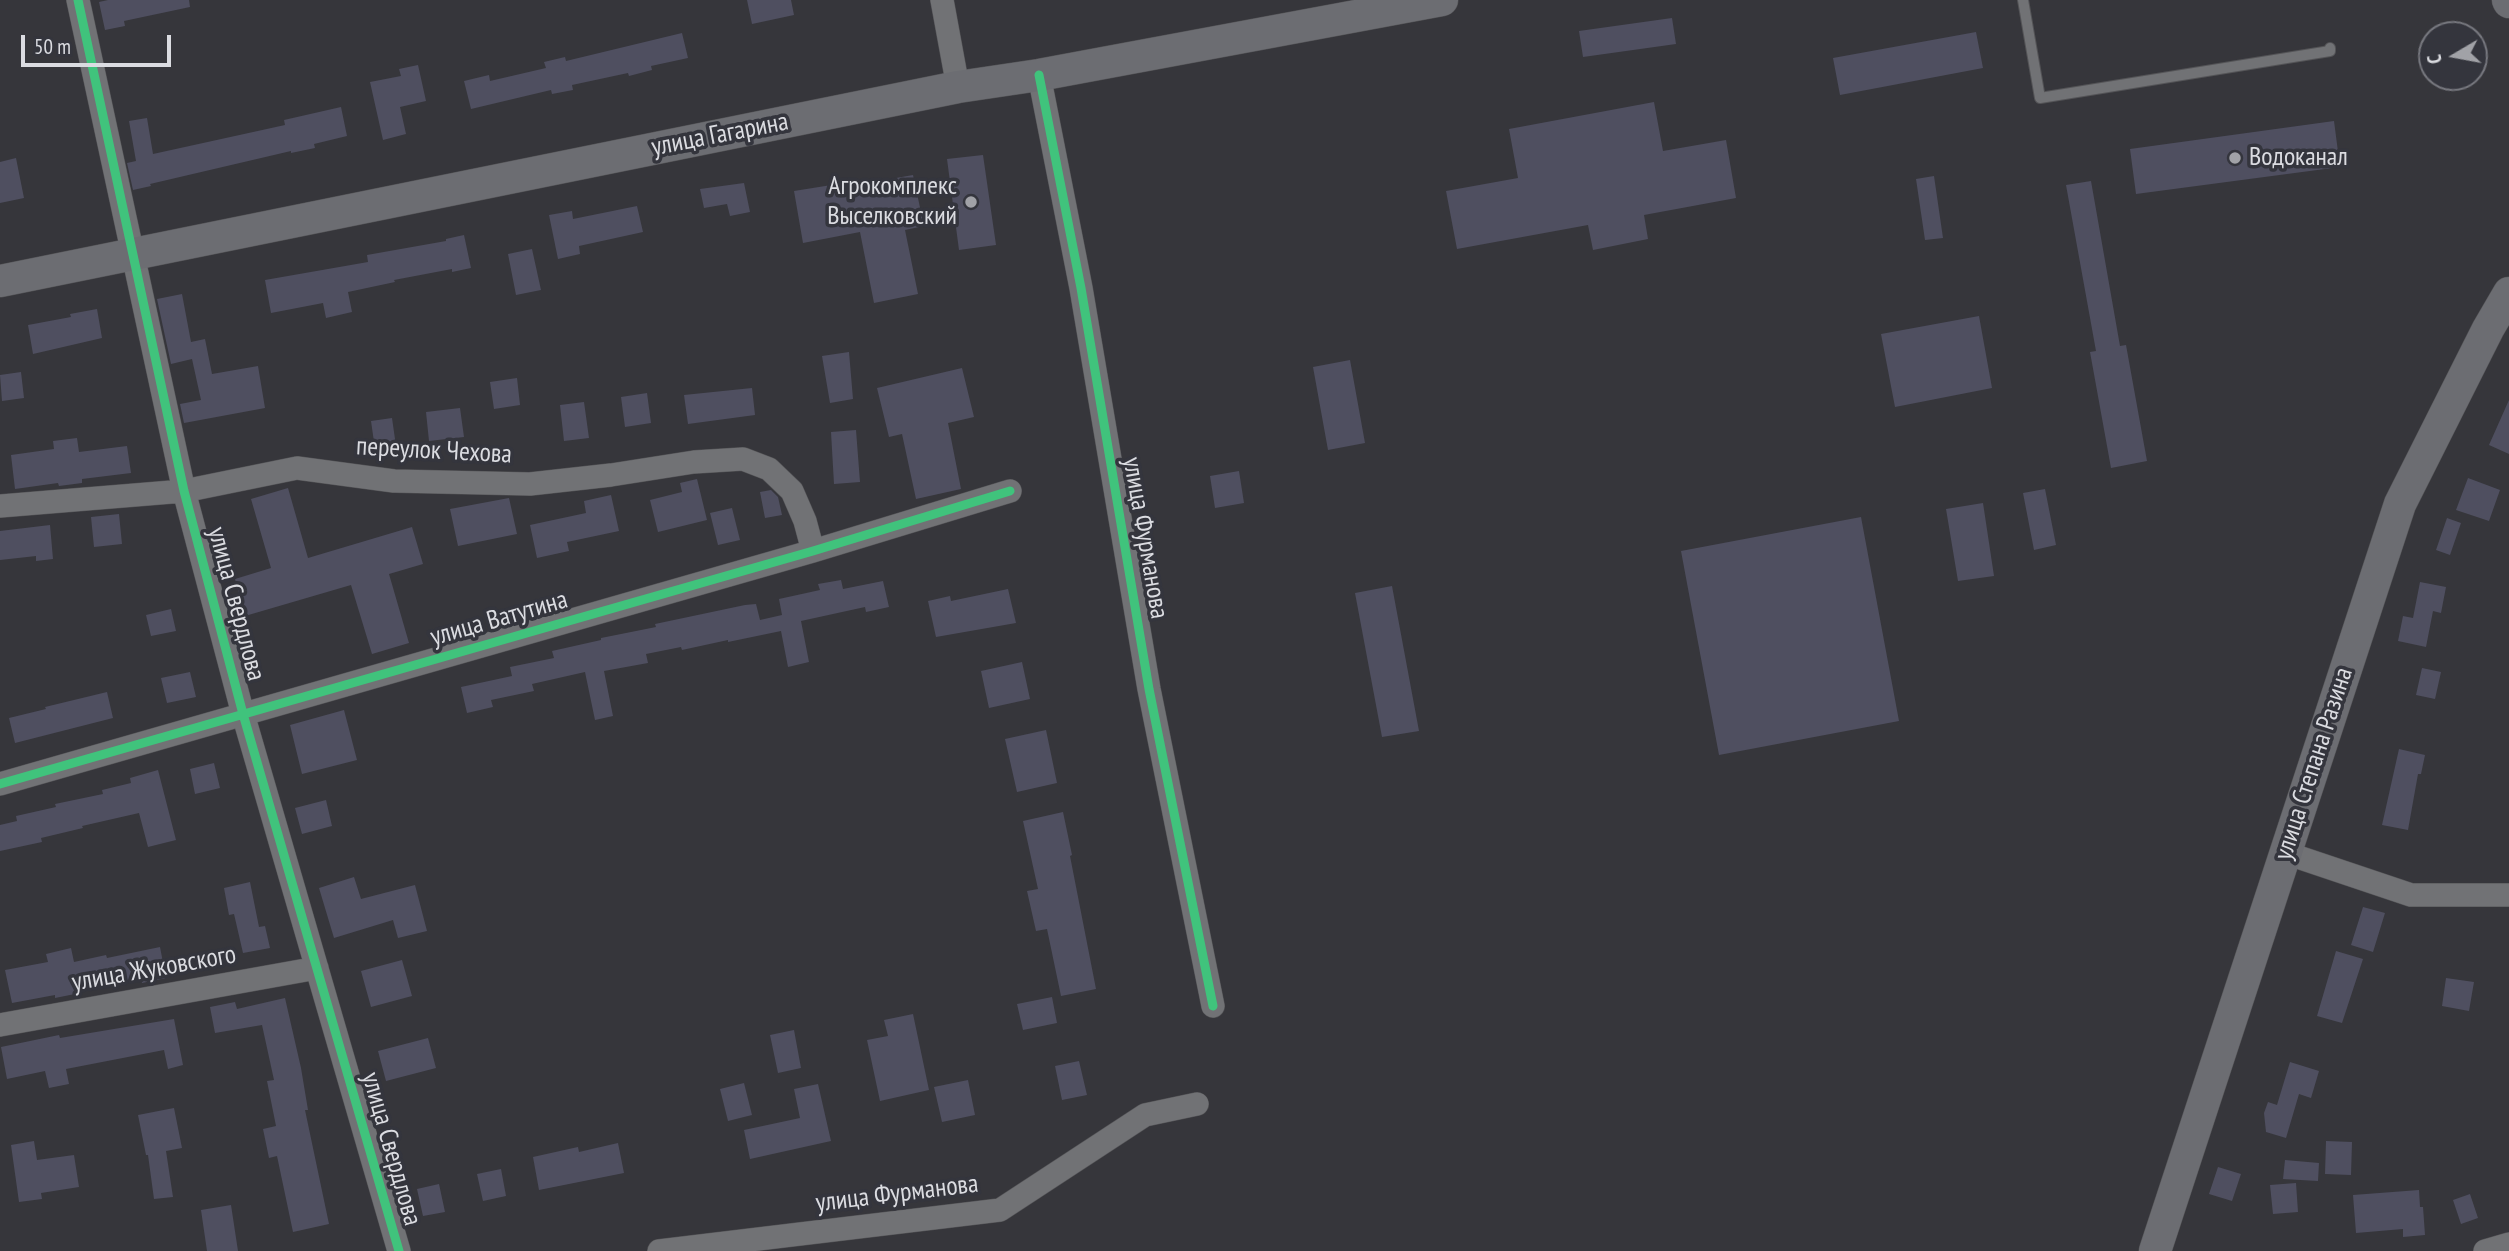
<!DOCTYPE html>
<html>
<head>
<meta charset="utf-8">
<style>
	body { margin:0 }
	#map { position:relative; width:2509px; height:1251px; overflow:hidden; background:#36363b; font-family:"PT Sans Narrow",sans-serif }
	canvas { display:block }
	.north { position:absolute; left:2418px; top:21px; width:70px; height:70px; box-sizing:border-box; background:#34353d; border:2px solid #77787f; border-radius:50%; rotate:260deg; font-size:19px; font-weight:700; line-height:28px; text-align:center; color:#dbdce1 }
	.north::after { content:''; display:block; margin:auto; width:24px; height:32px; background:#a1a2a7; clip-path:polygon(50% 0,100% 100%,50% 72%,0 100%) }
	.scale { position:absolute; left:21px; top:35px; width:150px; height:32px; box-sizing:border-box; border:4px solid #dbdce1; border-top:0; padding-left:9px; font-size:21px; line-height:24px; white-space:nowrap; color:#dbdce1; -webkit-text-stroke:5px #34353d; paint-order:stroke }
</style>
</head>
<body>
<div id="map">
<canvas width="2509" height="1251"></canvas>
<div class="north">С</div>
<div class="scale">50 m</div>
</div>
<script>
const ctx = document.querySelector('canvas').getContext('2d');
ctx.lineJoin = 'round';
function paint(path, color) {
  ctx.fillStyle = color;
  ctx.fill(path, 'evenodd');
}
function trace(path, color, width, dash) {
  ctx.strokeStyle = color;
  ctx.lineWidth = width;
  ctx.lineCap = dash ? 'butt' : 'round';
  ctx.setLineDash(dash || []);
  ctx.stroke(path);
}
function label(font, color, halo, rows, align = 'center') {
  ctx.font = font + ' "PT Sans Narrow",sans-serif';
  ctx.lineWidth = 7;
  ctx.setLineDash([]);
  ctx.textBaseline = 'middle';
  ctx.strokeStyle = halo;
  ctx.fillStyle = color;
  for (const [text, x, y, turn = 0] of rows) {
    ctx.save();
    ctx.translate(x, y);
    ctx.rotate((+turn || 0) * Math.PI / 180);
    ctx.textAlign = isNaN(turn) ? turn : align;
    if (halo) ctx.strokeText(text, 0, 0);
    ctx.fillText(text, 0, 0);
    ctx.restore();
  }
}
paint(new Path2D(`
	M108,0h81l1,7 -66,14 1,5 -20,4 -6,-28z
	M747,0h44l3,15 -42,9z
	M1672,18l4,26 -93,13 -4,-26z
	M1976,32l7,36 -143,27 -7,-37z
	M682,33l6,25 -37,8 1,4 -23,6 -1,-3 -56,12 1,5 -21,4 -1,-4 -80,19 -7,-28 25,-6 1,6 56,-13 -2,-6 21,-5 1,4z
	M418,65l8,36 -26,6 6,27 -23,6 -13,-58 31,-6 -2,-7z
	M1654,102l9,49 63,-11 10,58 -92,17 4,24 -55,11 -5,-25 -131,24 -11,-58 72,-13 -9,-49z
	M341,107l6,29 -33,8 1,4 -24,5v-2l-141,33 1,2 -18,4 -6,-27 9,-2 -7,-40 18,-3 6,36 132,-29 -1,-5z
	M2334,121l6,46 -204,27 -6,-45z
	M983,155l13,90 -37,5 -12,-91z
	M16,158l8,40 -24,5v-41z
	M913,175l11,51 -19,4 13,64 -44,9 -14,-71 -57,11 -9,-52 50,-8 1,4z
	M1934,176l9,62 -18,2 -9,-61z
	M2091,181l29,165 6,-1 21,116 -36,7 -21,-116 6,-1 -30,-166z
	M744,183l6,29 -20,4 -3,-12 -23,4 -4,-19z
	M637,206l6,26 -64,14 1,8 -22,5 -9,-44 23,-4 1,8z
	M464,235l7,33 -19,4v-3l-58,11 1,2 -47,10 4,20 -26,6 -3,-15 -52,10 -6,-33 103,-18 -1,-7 79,-14v-2z
	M532,249l9,41 -25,5 -8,-41z
	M182,294l9,48 14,-3 7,35 46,-8 7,42 -81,15 -4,-19 21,-4 -9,-41 -21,5 -14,-65z
	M97,309l5,29 -69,16 -5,-29 43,-8 -1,-3z
	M1979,316l13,72 -97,19 -14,-73z
	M849,352l4,47 -23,4 -8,-47z
	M1350,360l15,83 -37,7 -15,-83z
	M962,368l12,49 -26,6 13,66 -45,10 -14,-65 -13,3 -12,-49z
	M21,372l3,26 -22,3 -2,-26z
	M517,378l3,27 -26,4 -4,-27z
	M752,388l3,27 -67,9 -4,-29z
	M647,393l4,30 -26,4 -4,-30z
	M2509,400v54l-20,-9z
	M584,402l5,36 -25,3 -4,-36z
	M460,408l4,29 -35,4 -3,-29z
	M392,418l4,28 -21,3 -4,-28z
	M856,430l4,52 -26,2 -3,-52z
	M77,438l2,14 48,-6 4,27 -49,6v4l-23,3 -1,-3 -43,6 -4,-34 43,-6 -1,-8z
	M1239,471l5,32 -29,5 -5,-32z
	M2468,478l32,12 -11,31 -33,-11z
	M697,479l10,41 -49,12 -8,-32 32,-8 -2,-9z
	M288,488l20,70 104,-31 11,37 -34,10 20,69 -37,11 -21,-69 -106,31 -10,-37 36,-11 -20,-69z
	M2045,489l11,56 -22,5 -11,-57z
	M771,490l7,7 4,18 -17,3 -5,-26z
	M611,495l8,36 -52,11 2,9 -32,7 -7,-33 56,-12 -2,-12z
	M509,498l8,36 -59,12 -8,-37z
	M1983,503l11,73 -36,5 -12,-72z
	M732,508l8,32 -22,5 -8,-32z
	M119,514l3,30 -28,3 -3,-30z
	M1861,517l38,204 -180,34 -38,-204z
	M2447,518l14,5 -11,32 -14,-5z
	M50,525l3,34 -17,2v-5l-36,4v-29z
	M841,580l2,9 40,-8 6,26 -23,5 -1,-5 -64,14 8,41 -21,5 -7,-36 -53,11v-2l-46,10 -1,-3 -35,7 2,9 -44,8 9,45 -18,4 -10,-48 -53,12 2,7 -43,9 2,7 -26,6 -6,-26 51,-11 -2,-9 44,-9 -2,-7 49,-11v-2l55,-11 -1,-3 90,-19 11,-1 4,16 22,-5 -3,-16 41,-9 -2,-6z
	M2420,582l26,5 -5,26 -8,-2 -7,36 -28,-6 5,-25 10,2z
	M1392,586l27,145 -37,6 -27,-144z
	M1008,589l8,34 -80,14 -8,-36 22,-5 1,5z
	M171,609l5,22 -25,5 -5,-21z
	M1022,662l8,37 -41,9 -8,-37z
	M2422,668l19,4 -6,27 -19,-4z
	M190,672l6,25 -29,6 -6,-25z
	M107,692l6,26 -98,25 -6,-25 37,-9 -1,-2z
	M344,710l13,50 -55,14 -12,-49z
	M1046,730l11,53 -40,9 -12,-53z
	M2399,749l26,6 -4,19h-3l-10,56 -26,-5z
	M214,763l6,25 -25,6 -5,-25z
	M158,770l18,70 -28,7 -9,-34 -57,13 1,2 -42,10 1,4 -42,9v-26l17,-4 -1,-5 40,-9 -1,-3 48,-10 -1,-4 29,-7 -1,-5z
	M326,800l6,26 -30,8 -7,-26z
	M1063,812l9,43 -2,1 26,133 -35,7 -14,-67 -11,2 -9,-40 11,-2 -15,-68z
	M354,877l7,22 54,-14 12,46 -29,7 -5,-18 -59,18 -15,-50z
	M250,882l9,45 6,-1 5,22 -27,5 -9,-39 -5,1 -5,-27z
	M2363,907l22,6 -12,39 -22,-7z
	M160,947l6,31 -24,5 -1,-5 -61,12v3l-25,5v-3l-43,8 -7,-33 43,-8 -2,-8 25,-6 3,14 32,-7 1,3z
	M2336,951l27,8 -21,64 -25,-7z
	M402,960l10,36 -41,11 -10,-36z
	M2446,978l28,4 -5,29 -27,-5z
	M1052,997l5,26 -34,7 -6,-26z
	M285,998l16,70 7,42h-3l24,114 -36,8 -16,-76 -8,2 -6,-29 13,-3 -9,-45 7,-1 -12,-55 -47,8 -5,-26 25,-5 2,7z
	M913,1014l16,76 -49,11 -13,-61 21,-4 -4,-16z
	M174,1019l9,46 -15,4 -4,-19 -98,19 3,15 -20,4 -4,-17 -38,8 -6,-32 58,-12 1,3z
	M794,1030l7,38 -23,5 -8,-38z
	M428,1038l8,30 -50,13 -8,-30z
	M1079,1061l8,34 -25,5 -7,-34z
	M2290,1062l29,9 -8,27 -12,-4 -13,44 -20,-6 -2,-19 4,-11 9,3z
	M968,1080l7,35 -33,7 -8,-35z
	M744,1083l8,32 -24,6 -8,-32z
	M818,1084l13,57 -81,18 -6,-29 56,-12 -6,-29z
	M174,1108l8,40 -16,3 7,46 -19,2 -6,-44h-2l-8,-40z
	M34,1141l3,19 37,-5 5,32 -38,6 1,6 -23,3 -8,-57z
	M2326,1141l26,1 -1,33 -26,-1z
	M618,1143l6,30 -85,17 -6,-33 45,-10 1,5z
	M2285,1160l34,3 -1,18 -35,-2z
	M2218,1167l23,7 -9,27 -23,-7z
	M501,1169l5,27 -23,5 -6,-27z
	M2296,1183l2,29 -25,2 -3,-29z
	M439,1184l6,28 -22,4 -6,-27z
	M2419,1190l1,17h3l2,28 -22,2v-8l-47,4 -3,-38z
	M2470,1194l8,24 -17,6 -8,-24z
	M231,1205l7,46h-31l-6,-41z`), '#4f4f60');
const lane = new Path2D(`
	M2023,0l17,98 290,-47v-3`);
const street = new Path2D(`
	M78,0l106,491 59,223 156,537
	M942,0l16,87
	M1039,75l42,213 68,401 64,317
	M0,506l184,-15 113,-23 97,13 136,3 81,-9 83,-13 49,-3 26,10 23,22 13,30 8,30
	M0,784l813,-233 197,-60
	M2286,853l125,42h98
	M0,1025l317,-57
	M659,1251l341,-41 145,-95 52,-11
	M2485,1251l24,-7`);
const secondary = new Path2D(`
	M2508,0l1,2
	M0,281l958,-194 81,-12 403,-75
	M2155,1251l245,-747 88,-175 21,-36`);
trace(lane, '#545457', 12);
trace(street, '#545457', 24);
trace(secondary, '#545457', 33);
trace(lane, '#717275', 10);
trace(street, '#717275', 23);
trace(secondary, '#6c6d72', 32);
trace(new Path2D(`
	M78,0l106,491 59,223 156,537
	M1039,75l42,213 68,401 64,317
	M0,784l813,-233 197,-60`), '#40c37c', 9);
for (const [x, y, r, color] of [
	[2235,158,7,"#a1a2a7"],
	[971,202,7,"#a1a2a7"]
]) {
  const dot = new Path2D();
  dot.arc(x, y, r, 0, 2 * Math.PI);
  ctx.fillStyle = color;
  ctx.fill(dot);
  trace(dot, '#34353d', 2.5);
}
label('26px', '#dbdce1', '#34353d', [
	["улица Гагарина",720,135,-11],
	["переулок Чехова",434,451,3],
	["улица Фурманова",1145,538,80],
	["улица Свердлова",236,604,75],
	["улица Ватутина",499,619,-16],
	["улица Степана Разина",2314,764,-72],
	["улица Жуковского",154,969,-10],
	["улица Свердлова",391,1149,74],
	["улица Фурманова",897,1194,-7]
]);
label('26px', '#dbdce1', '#34353d', [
	["Водоканал",2249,158],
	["Агрокомплекс",957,187,"right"],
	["Выселковский",957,217,"right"]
], 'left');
</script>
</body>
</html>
